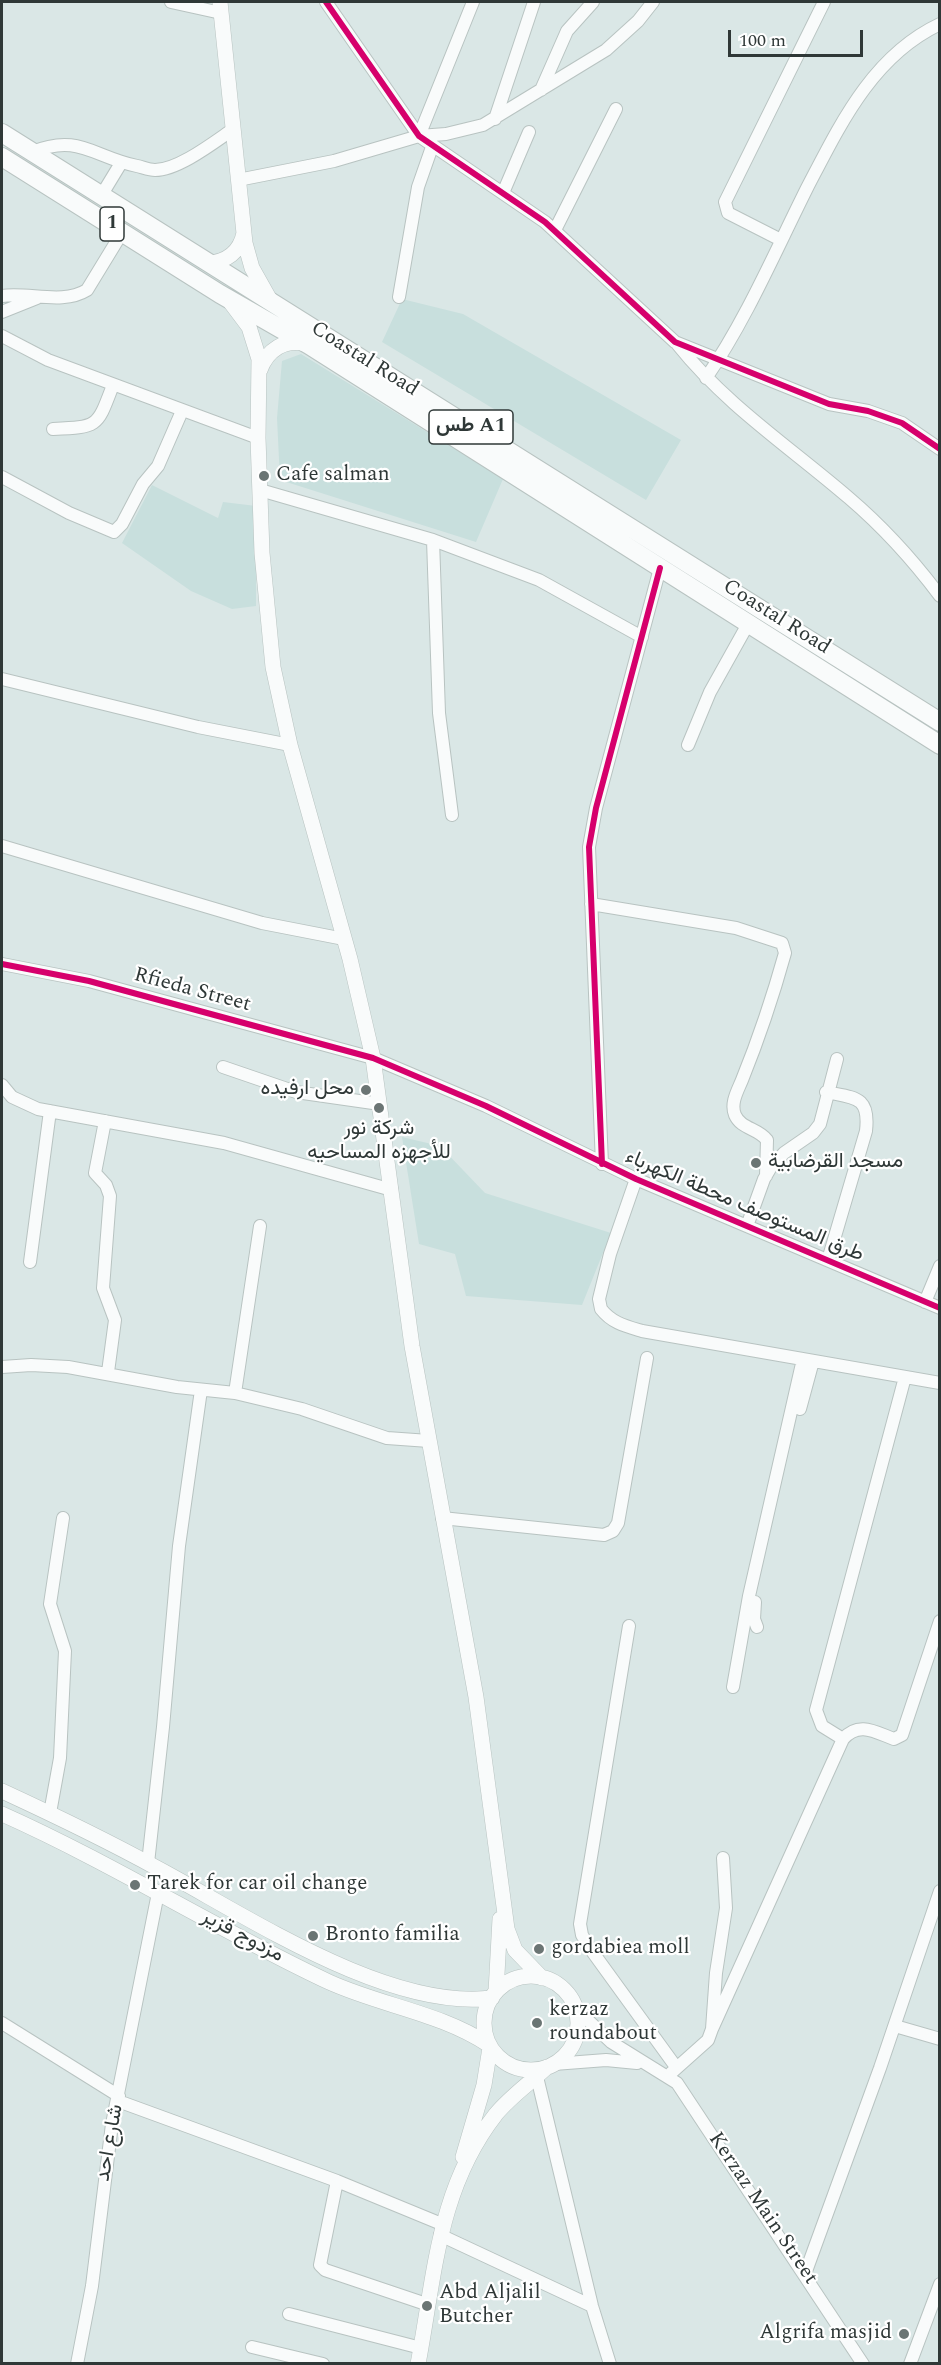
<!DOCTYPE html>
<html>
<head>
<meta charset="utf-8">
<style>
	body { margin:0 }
	#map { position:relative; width:941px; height:2365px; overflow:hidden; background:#dae7e6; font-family:Spectral,serif }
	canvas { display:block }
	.frame { position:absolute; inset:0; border:3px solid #2f3837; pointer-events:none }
	.scale { position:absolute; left:728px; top:30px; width:135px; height:27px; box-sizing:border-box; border:3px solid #2f3837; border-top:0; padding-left:8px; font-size:18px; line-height:21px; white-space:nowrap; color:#2f3837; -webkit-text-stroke:4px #fff; paint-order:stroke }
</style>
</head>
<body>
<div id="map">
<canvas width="941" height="2365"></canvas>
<div class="frame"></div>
<div class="scale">100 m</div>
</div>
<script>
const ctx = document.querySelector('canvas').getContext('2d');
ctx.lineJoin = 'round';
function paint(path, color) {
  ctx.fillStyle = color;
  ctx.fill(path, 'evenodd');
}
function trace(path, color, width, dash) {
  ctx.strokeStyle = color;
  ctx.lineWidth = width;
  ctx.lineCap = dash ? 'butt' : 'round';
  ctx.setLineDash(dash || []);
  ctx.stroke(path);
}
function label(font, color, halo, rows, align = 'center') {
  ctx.font = font + ' Spectral,Vazirmatn,serif';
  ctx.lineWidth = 4.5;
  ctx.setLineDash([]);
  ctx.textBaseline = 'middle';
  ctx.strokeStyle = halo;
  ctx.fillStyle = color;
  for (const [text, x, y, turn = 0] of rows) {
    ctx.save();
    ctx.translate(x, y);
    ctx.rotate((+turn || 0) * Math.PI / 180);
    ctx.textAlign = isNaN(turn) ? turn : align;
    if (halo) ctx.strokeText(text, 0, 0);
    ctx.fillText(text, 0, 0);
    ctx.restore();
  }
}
paint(new Path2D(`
	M402,299l61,15 218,126 -35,60 -264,-158z
	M301,354l202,125 -27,63 -196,-62 -3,-62 5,-57z
	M152,485l66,33 5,-16 33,4v100l-24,3 -41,-18 -69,-48z
	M402,1137l38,9 45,47 126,40 -29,72 -116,-9 -11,-42 -36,-10z`), '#c8dfdd');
const minor = new Path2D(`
	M171,2l50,11
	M326,2l93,134 126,86 130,120 154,62 39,7 34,12 38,26
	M541,90l26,-59 26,-29
	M495,119l39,-117
	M419,136l54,-134
	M32,152c47,-19 61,5 105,14 5,1 12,4 18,4 23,0 58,-27 77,-40
	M238,180l96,-19 85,-25 27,-2 37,-9 123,-75 32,-29 15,-19
	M503,193l26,-61
	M101,196l20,-33
	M555,230l61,-121
	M781,240l-53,-27 -3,-11 99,-200
	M2,296c27,-4 61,9 85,-6l36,-59
	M399,297l19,-110 14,-40
	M2,312l35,-14
	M2,336l46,24 210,78
	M678,345c48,60 113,103 171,153 34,29 64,62 91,98
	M706,378c40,-58 69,-126 101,-190 33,-63 65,-132 133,-164
	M53,429c46,-2 44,-2 60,-44
	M2,477l67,36 45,19 8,-8 21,-40 15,-18 24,-55
	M260,490l173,50 106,40 103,57
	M433,540l6,173 13,102
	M2,679l196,48 92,18
	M688,745l22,-53 38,-68
	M2,846l260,77 82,16
	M591,904l145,24 46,15 3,10c-12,43 -26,85 -43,127 -4,10 -12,23 -7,35 6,14 23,13 32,25l-1,36
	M2,964l87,17 284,77 113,48 150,73 304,129
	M223,1067l73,25 84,12
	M2,1085l10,12 26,12 186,34 168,47
	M826,1092c29,6 44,4 40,39l-38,129
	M105,1121l-10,52 11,12 4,11 -7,92 12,32 -7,52
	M602,1164l-13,-317 7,-39 64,-240
	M636,1179l-26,75 -11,45 2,10c11,14 24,17 41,22l298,52
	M747,1226l17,-47 7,-12 13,-14 29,-20 7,-9 17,-65
	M30,1262l20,-151
	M925,1302l15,-36
	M2,1367l29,-2 37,2 109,20 58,6 67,16 85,29 42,3
	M235,1393l25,-167
	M800,1409l13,-48
	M442,1518l162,17 9,-4 5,-8 29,-165
	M755,1602l-1,17 3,8
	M629,1626l-49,298 2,11 7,12 87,120
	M733,1687l16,-91 54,-237
	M843,1739l-21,-13 -6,-16 89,-333
	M50,1813l10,-55 5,-107 -15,-47 13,-86
	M148,1863l15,-136 16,-181 22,-156
	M575,2008l36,34 66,41 186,281
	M2,2023l117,73
	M895,2026l45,13
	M712,2029l131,-290c16,-18 32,-7 51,0l8,-4 38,-114
	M554,2064l52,-4 31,3
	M671,2073l37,-33 4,-11 4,-56 10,-65 -3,-50
	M537,2077l55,229 18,58
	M118,2101l219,80 107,44
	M337,2181l-17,84 5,5 104,35
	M440,2235l152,71
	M805,2274l75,-206 60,-177
	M289,2314l132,34
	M252,2347l71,17
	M77,2364l15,-78 20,-162 46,-231
	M910,2364l30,-80`);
const major = new Path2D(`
	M220,2l25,241 7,25 18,32
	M208,263c18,-1 32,-11 36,-30
	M231,303l18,24 10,32 -1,79 4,115 11,114 17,78 60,214 23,99 39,288 64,351 31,232 8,21 27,28
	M260,370c7,-20 25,-32 46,-26
	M2,1791c52,24 104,49 155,77 90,48 231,143 335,130
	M2,1814c112,50 216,116 327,168 53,24 112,31 160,63
	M484 2023a47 47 0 1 1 94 0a47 47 0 1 1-94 0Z
	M496,1992l4,-73
	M463,2157l21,-72 6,-37
	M418,2364c17,-90 20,-176 78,-250 15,-18 34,-31 51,-47`);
const highway = new Path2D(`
	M2,133l938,589
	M2,157l218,137 89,51 631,400`);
trace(minor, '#b8c3c1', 14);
trace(major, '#b8c3c1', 16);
trace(highway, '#b8c3c1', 20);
trace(minor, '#f9fbfb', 12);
trace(major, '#f9fbfb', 15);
trace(highway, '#f9fbfb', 18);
trace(new Path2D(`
	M326,2l93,134 126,86 130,120 154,62 39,7 34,12 38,26
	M2,964l87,17 284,77 113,48 150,73 304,129
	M602,1164l-13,-317 7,-39 64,-240`), '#d6006c', 6);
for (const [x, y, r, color] of [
	[264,476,6,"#6b7574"],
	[366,1090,6,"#6b7574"],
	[379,1108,6,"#6b7574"],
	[756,1163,6,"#6b7574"],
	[135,1885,6,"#6b7574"],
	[313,1936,6,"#6b7574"],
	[539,1949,6,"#6b7574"],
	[537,2023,6,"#6b7574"],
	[427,2306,6,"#6b7574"],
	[904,2334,6,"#6b7574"]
]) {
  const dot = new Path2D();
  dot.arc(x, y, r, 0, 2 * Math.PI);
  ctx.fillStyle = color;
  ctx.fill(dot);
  trace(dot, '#fff', 2);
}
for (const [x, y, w] of [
	[112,224,24],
	[471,427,84]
]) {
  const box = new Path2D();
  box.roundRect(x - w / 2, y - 17, w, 34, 4.5);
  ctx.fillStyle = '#fff';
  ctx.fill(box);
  trace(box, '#2f3837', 1.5);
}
label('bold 20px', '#2f3837', null, [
	["1",112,224],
	["طس A1",471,427]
]);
label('21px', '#2f3837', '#fff', [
	["Coastal Road",364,360,32],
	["Coastal Road",776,618,32],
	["Rfieda Street",192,991,15],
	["طرق المستوصف محطة الكهرباء",744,1207,23],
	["مزدوج قزير",242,1937,28],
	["شارع احد",111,2143,-80],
	["Kerzaz Main Street",762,2209,56]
]);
label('21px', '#2f3837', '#fff', [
	["Cafe salman",276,476],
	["محل ارفيده",354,1090,"right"],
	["شركة نور",379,1130,"center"],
	["للأجهزه المساحيه",379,1154,"center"],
	["مسجد القرضابية",768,1163],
	["Tarek for car oil change",147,1885],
	["Bronto familia",325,1936],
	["gordabiea moll",551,1949],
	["kerzaz",549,2011],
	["roundabout",549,2035],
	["Abd Aljalil",439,2294],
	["Butcher",439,2318],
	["Algrifa masjid",892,2334,"right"]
], 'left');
</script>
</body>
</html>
